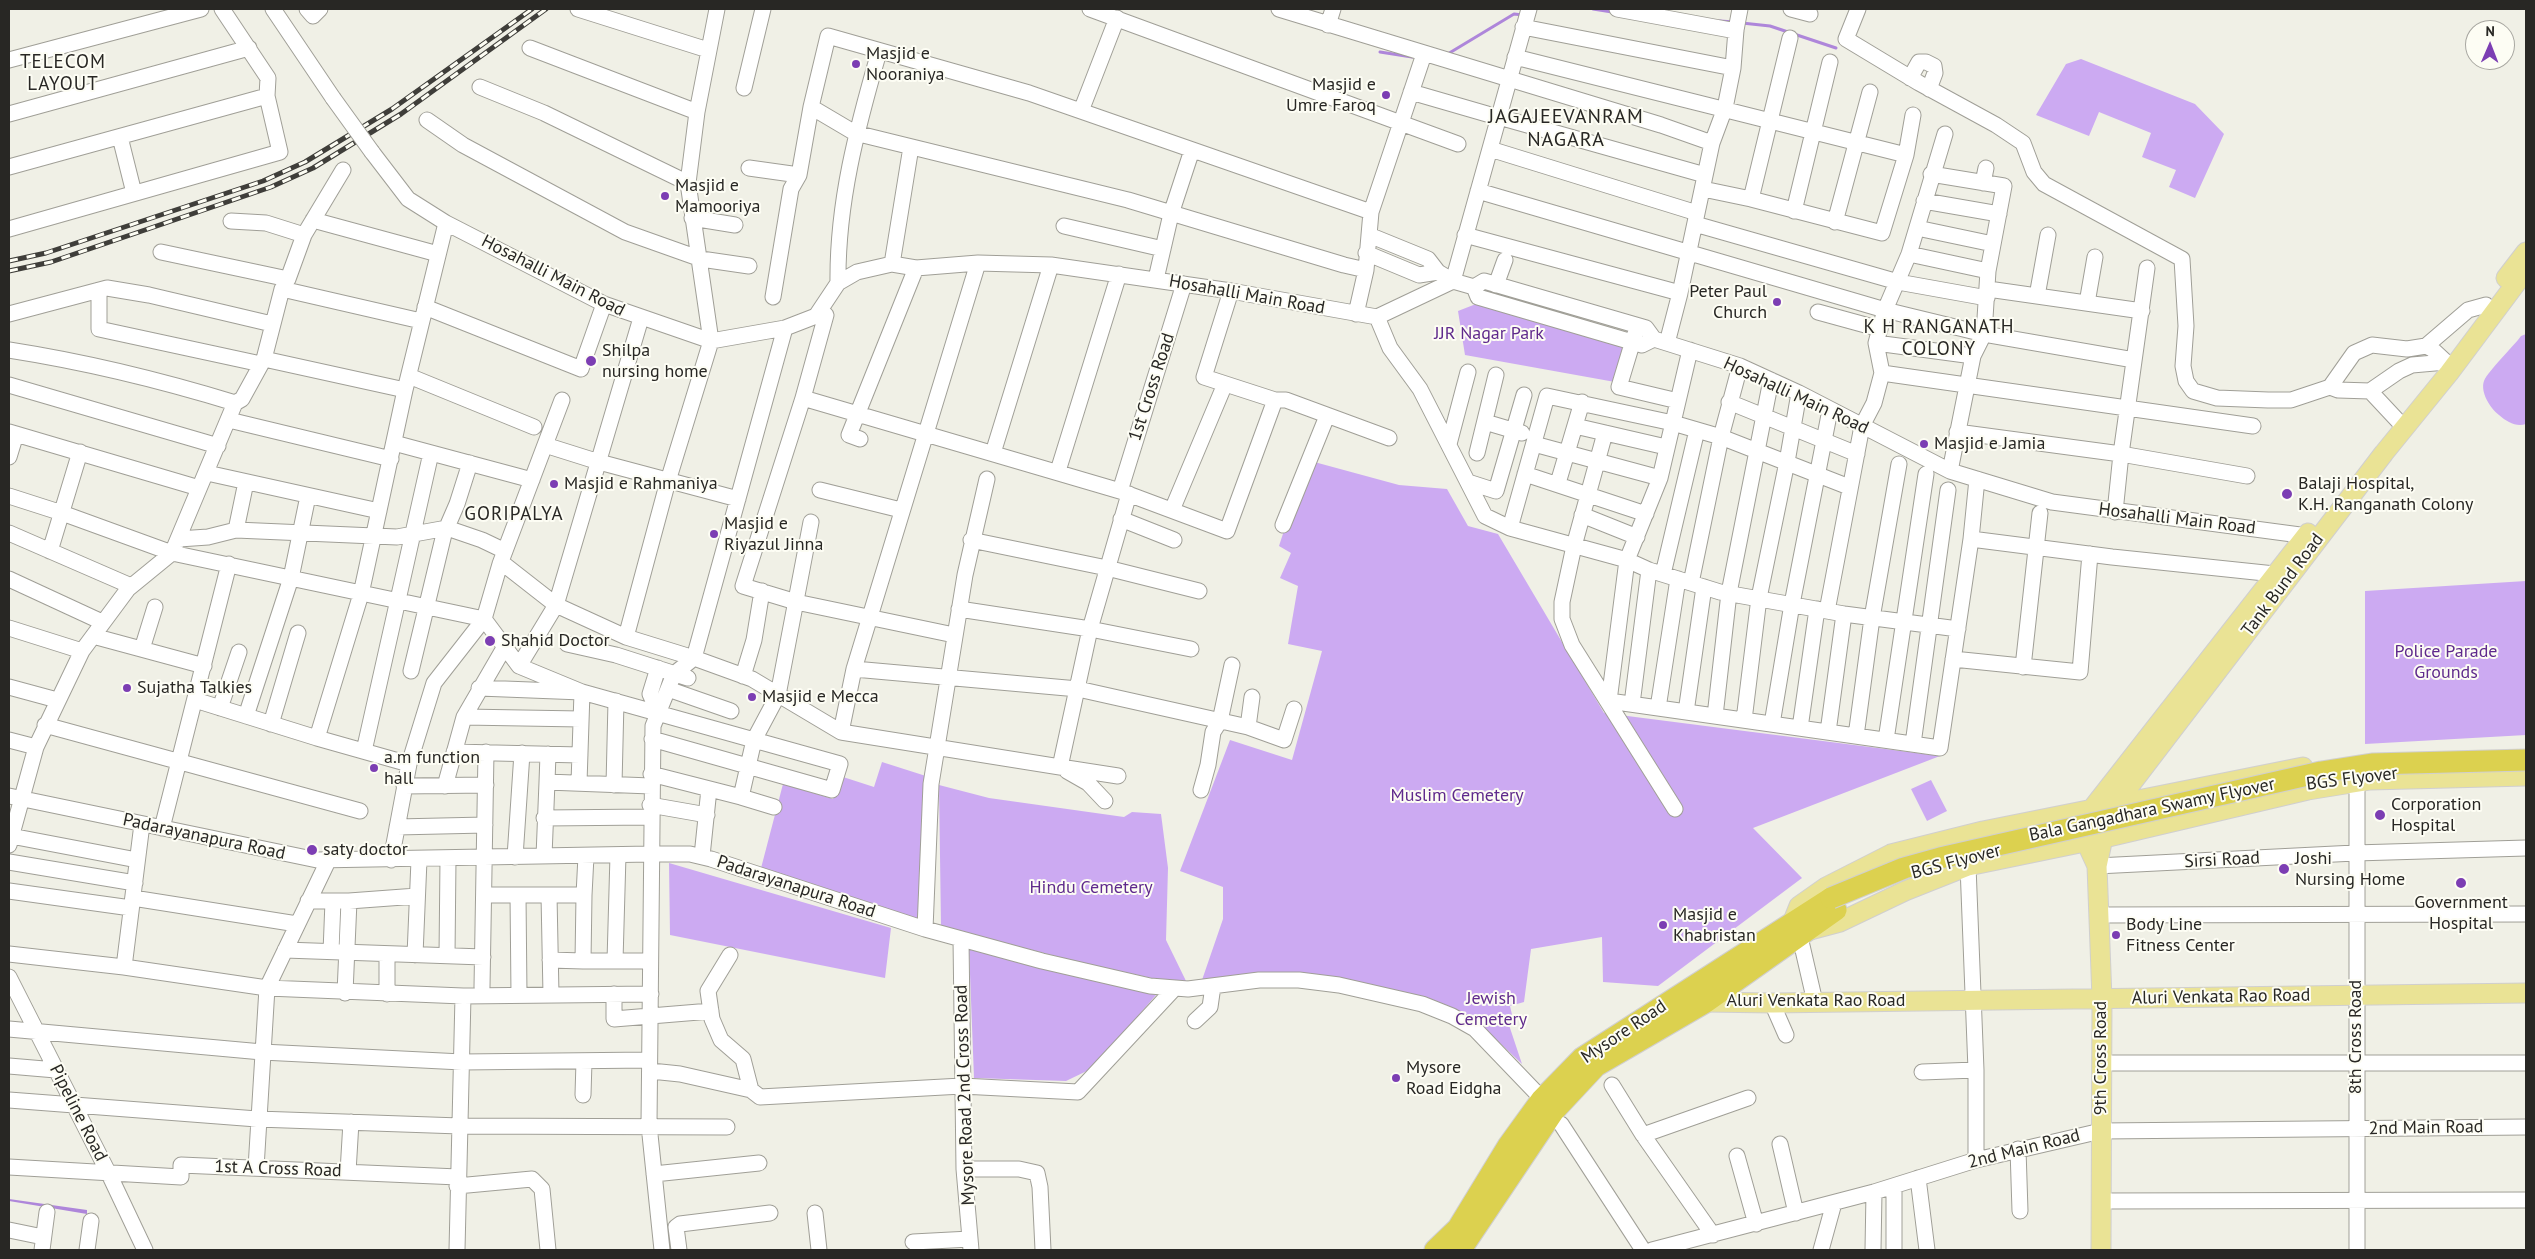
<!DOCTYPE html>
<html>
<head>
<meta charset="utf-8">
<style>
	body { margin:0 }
	#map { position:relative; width:2535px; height:1259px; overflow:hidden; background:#f0f0e6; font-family:"PT Sans",sans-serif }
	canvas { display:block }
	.frame { position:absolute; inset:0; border:10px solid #282724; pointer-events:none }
	.north { position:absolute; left:2465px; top:20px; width:50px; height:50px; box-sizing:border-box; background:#fdfdf4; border:1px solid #a8a7a1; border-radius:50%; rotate:1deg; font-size:14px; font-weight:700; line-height:20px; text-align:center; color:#282724 }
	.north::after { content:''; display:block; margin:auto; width:18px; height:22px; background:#7c3eb3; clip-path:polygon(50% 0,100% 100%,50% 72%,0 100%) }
</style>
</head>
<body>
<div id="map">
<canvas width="2535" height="1259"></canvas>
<div class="frame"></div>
<div class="north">N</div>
</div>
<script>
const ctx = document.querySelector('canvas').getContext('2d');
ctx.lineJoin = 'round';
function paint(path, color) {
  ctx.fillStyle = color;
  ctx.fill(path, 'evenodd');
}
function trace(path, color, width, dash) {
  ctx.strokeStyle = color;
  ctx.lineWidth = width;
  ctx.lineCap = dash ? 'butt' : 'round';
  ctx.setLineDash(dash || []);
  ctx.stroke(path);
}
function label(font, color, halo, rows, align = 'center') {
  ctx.font = font + ' "PT Sans",sans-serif';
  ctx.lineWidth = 4;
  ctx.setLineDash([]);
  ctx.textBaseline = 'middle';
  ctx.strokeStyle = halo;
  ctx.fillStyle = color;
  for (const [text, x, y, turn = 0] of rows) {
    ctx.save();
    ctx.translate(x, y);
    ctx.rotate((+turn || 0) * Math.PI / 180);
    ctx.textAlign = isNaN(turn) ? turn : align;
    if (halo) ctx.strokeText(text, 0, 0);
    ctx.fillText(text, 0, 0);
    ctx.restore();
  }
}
paint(new Path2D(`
	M2081,59l114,45 29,30 -29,64 -26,-11 7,-17 -34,-13 9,-24 -52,-21 -10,24 -53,-21 30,-51z
	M1476,304l151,41 -12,37 -150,-27 -7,-44z
	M2526,334v90c-10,3 -19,-2 -27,-9 -9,-7 -19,-23 -15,-34 4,-10 30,-35 37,-45z
	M1307,460l92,25 48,4 21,37 30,8 106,179 336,43 -187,72 49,50 -144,108 -55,-4 -1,-45 -71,12 -7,53 -14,4 4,17 -5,2 13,39 -40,-38 -74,-31 -128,-23 -78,8 21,-61v-32l-43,-16 50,-131 62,20 30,-109 -34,-7 10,-58 -18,-8 11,-25 -12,-7z
	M2526,581v154l-161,9v-153z
	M882,762l47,15 -9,143 -160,-48 23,-88 50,15 7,-23 34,11z
	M1931,780l16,31 -20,10 -16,-32z
	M939,785l50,13 135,19 8,-5 29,2 7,54 -2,72 20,41 -16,1 -83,-18 -146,-37z
	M669,863l222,65 -6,50 -215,-43z
	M969,948l187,47 -63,73 -27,13 -92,-3z`), '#ccaaf2');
paint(new Path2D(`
	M9,1199l78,11v4l-78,-13z`), '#ae86da');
trace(new Path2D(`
	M1593,9l19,3
	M1720,21l14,1
	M1742,23l28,3 66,22
	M1380,52l32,5
	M1446,55l68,-41 9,1`), '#ae86da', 3);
const minor = new Path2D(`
	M273,9l60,89
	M307,9l6,7 7,-7
	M578,9l130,41
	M1090,9l368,135
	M1279,9l382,116 51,18
	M1617,9l119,22
	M1791,9l19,5
	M1858,9l-12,30 73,44 77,42 27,18 11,29 10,12 138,75 4,67 -3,40 3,15 7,10 24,7 51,2h23l39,-13 8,3 32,1 29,-20 13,-6 34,-3
	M1328,25l5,-16
	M1523,27l210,41
	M530,48l167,64
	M1515,57l391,98
	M9,60l192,-51
	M1910,78l9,-16h7l8,4 1,7 -6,16
	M480,87l64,26 144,70
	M744,88l19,-79
	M1411,92l76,22
	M811,107l44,26 273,67 216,65 22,5 5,-58 53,-158
	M1081,111l36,-93
	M9,114l240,-66
	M1499,117l206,58
	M427,120l36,25 162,87 76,27 48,7
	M120,137l14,56
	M1490,149l207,64
	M372,152l36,47 38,24 158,81 107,37 74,-13 31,-12 22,-33 19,-11 35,-8 24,4 62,-5 73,2 180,26 146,26 76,-36
	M9,167l258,-71
	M749,168l50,7
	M1931,174l73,12 -16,85 -4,63 -11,22 -23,115
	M1983,183l3,-15
	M1703,189l48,10 131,34 24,-78 7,-40
	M1478,191l407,119 99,24 150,26
	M1751,199l39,-161
	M1924,201l75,13
	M1794,211l36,-149
	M692,218l43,7
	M313,220l125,34
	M231,221l35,2 38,12
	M1835,222l35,-130
	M1695,224l203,58 89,16
	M1064,226l99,23
	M1917,228l76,16
	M9,229l271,-77 -13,-56 1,-18 -46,-69
	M1369,235l59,24 10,13 15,9 21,6 10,-6 162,47 8,11 86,27 59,27 151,78 102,31 263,35
	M1465,235l215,58
	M161,252l127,27
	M1366,253l53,22 19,-3
	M1909,254l79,17
	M978,263l-124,406 -13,63 219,35 30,-138 39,-135
	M892,264l19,-117
	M1156,279l15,-65 21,-64
	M1453,281l76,-272
	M838,283c-1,-80 19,-155 41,-231
	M1496,285l9,-25
	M1474,287l4,10 154,45 10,3 12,-6
	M282,289l139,32
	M1988,289l154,22
	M99,290v39l162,35
	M1231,291l-27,86 71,23h11l103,38
	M2037,296l11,-61
	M773,297l18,-108 8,-14 12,-68 17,-71 201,57 342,119
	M2087,303l8,-46
	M425,307l156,62 23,-65
	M1818,312l62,17
	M9,314l98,-26 42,7 123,29
	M1356,314l10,-44
	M816,316l10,-1 -23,83 317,93 107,40 48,-131
	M1377,317l13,31 30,41 65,127 25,12 117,32 22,10 71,22 124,22 114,15
	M1635,334l-16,53 59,14
	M1667,343l13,-50 32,-150 13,-35 8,-40 3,-38 4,-21
	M1876,343l97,13
	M2426,346l42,-36 18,-5
	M9,350c77,12 151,30 226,53
	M1690,350l-30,128 -33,82 -18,141 331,47 31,-209 6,-60
	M264,359l141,31
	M1882,373l371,53
	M409,376l125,51
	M9,385l209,61
	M2330,387l24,-34 18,-8 35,4 19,-3 6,3 14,13
	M2370,391l29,31
	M803,398l-60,188 53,16 158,33
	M1729,402l128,52
	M229,420l162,39
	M1485,422l37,11
	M1575,426l91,21
	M9,432l190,56
	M1957,432l164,22 126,22
	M1605,433l-31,113 -12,56v17l10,26 103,164
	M860,439l-11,-4 67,-167
	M394,443l138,37
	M1449,444l19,-72
	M1534,444l126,34
	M545,445l54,17 139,37
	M993,453l58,-188
	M1477,453l19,-78
	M9,457l7,-23
	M1058,471l61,-197
	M207,473l172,38
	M1525,474l121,40
	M1468,482l28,9 28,-96
	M1558,483l24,-81
	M820,490l81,20
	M1120,491l64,-207
	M9,496l53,17 110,40 312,66 35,47 63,26 258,72 -8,26 -180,-51
	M1172,510l53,-126
	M2115,512l6,-58 26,-186
	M1582,515l55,22
	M1121,519l53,21
	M1283,525l44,-109
	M1510,528l37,-132 126,27 48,14 128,50
	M236,530l10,-48
	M9,533l122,53
	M179,539l29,-2 28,-7 161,7 50,-9 35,12 23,11
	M1971,539l141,18 172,18
	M971,540l136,28 92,23
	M50,551l30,-99
	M501,562l55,43 70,32 68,21 58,21 89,53
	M1663,574l34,-144
	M9,579l93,43
	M1691,583l30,-146 19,-71
	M959,609l131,20 101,20
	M1827,611l35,-185 12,-23 8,-30 -6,-30 9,-33 24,-56 36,-120
	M9,628l73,23
	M93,636l111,30
	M626,637l42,-156 43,-140 -23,-158 9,-71 20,-103
	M567,644l49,11 72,23
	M142,649l13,-42
	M1953,659l127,13 10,-118
	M519,666l37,-61 85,-287
	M2023,667l17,-154
	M658,668l-8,26 8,18
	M854,669l224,20 170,38 36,13 10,-31
	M411,671l33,-137 13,-30 13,-41
	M743,676l11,-36 8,-49
	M9,687l48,13
	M479,688l103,4 -3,91
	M668,689l63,22
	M195,700l122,38
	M1632,704l17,-134
	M220,708l19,-56
	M1658,708l20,-129
	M1686,712l18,-125
	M246,716l45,-138 17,-82
	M1715,716l14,-123 42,-213
	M464,717l117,2
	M1744,720l15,-122 28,-136 12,-69
	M271,724l27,-91
	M1772,724l20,-120 38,-194
	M45,725l315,86
	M1248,727l4,-30
	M1800,728l17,-119
	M1828,732l16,-118
	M1856,736l16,-118 27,-154
	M9,740l27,7
	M1886,740l40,-266
	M1913,744l35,-254
	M364,751l67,-298
	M454,752l126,3
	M409,764l-92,-26 44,-144 44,-204 41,-167
	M1060,767l58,9
	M1067,771l21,12 17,18
	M651,774l90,23 13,-57 24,-45 33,-173
	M547,782l1,-28
	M2357,782v468
	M614,785l2,-84
	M404,786l82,-1
	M445,786l19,-69 40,-69
	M1201,790l7,-25 5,-33 7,-11 12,-56
	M9,796l308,64 333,-6h40l21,5 214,70 117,32 108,25 38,3 71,-9h40l40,5 83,19 30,12 23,13 73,76
	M741,797l33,10
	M650,805l57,10
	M544,818l106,-1
	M397,827l88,-2
	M162,828l67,-264
	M11,836l126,24
	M9,845l27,-98 46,-96 46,-62 44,-36 63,-150 7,-4 22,-40 18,-70 6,-10 16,-44 39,-65
	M544,856l3,-74 104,4
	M702,856l7,-67
	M515,857l7,-104
	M391,860l18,-96 25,-81 50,-64 16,-55 62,-164
	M9,862l126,21
	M1968,866l8,204v90
	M2097,866l258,-13 171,-5
	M9,891l122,17
	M484,895h100l-1,66h67
	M518,895l1,100
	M549,895l2,100
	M584,895l2,-39
	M133,898l164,26
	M308,901h41l68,-5
	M2100,915l426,-1
	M925,929l6,-145 34,-209 22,-96
	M1800,937l15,65
	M961,939l3,230 7,81
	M285,950l198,7
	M331,952l2,-51
	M9,954l115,13 143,21 196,8 188,-2
	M387,954v40
	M415,955l4,-95
	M730,955l-22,36 4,28 9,21 22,19 8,31
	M447,956l1,-97
	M550,960l33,1
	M615,961l3,-106
	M124,967l18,-143
	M9,977l100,197 36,76
	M482,987l4,-235
	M345,993l4,-92
	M614,994v25l97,-8
	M1772,1003l14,32
	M1195,1021l15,-14 3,-21
	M9,1029l253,23 200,10 187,-2
	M2101,1063h425
	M9,1066l47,4
	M651,1071l29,3 71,16 9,7 202,-11 116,6 96,-103
	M1922,1072l54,-2
	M1612,1085l31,50 70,100
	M583,1095l1,-34
	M9,1100l248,19 203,7 267,1
	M1561,1124l82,126
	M1643,1135l105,-37
	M1780,1144l16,69
	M2018,1149l2,62
	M1737,1156l19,68
	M9,1167l172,10v-12l277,12
	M256,1168l11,-180 61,-127
	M964,1169h55l18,4 3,14 3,63
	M348,1172l3,-50
	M654,1174l105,-11
	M1918,1178l9,72
	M457,1186l75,-7 10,10 6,61
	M2101,1201l425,-1
	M815,1213l4,37
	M9,1230l34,7
	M913,1242l57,-3
	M42,1250l5,-38
	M87,1250l4,-29
	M457,1250l6,-254
	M662,1250l-13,-125 4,-399 21,-52 20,-16 91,-330
	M679,1250l-3,-23 4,-3 90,-11
	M1652,1250l222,-58 102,-32 125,-29 425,-4
	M1821,1250l13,-47
	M1873,1250l1,-58
	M1894,1250v-64`);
const major = new Path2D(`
	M2506,278l20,-26
	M2097,866l-11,-24 5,-32 217,-277
	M1793,921l6,-15 27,-19 65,-33 92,-23 320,-64
	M1810,930l30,-8 65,-31 63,-25 136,-28 204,-48 62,-10 156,-4
	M1706,1002l66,1 754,-10
	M2101,1250l1,-251 -5,-133 11,-52 276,-361 65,-80 77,-103`);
const highway = new Path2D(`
	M1435,1250l23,-22 50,-82 34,-47 40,-41 249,-160
	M1458,1250l8,-8 88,-131 42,-45 110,-64 130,-92`);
trace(minor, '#a09f97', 17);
trace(major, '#d0cfcf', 21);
trace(highway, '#d0cfcf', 23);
trace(minor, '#fff', 15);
trace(major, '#eae395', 19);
trace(highway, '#dcd14f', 21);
const rail = new Path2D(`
	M9,261l37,-8 217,-72 42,-19 87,-53 140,-100
	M9,271l42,-9 220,-75 42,-19 88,-54 145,-105`);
trace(rail, '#3f3e3a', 5);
trace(rail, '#fdfdf4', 3, [9]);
const minorBridge = new Path2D(`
	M333,98l39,54`);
const highwayBridge = new Path2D(`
	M1831,898l73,-30 36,-10 381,-86 51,-8 154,-4`);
trace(minorBridge, '#a09f97', 17, []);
trace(highwayBridge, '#d0cfcf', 23, []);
trace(minorBridge, '#fff', 15);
trace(highwayBridge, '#dcd14f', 21);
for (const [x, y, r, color] of [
	[856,64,5,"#7c3eb3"],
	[1386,95,5,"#7c3eb3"],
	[665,196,5,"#7c3eb3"],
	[1777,302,5,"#7c3eb3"],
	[591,361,6,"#7c3eb3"],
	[1924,444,5,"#7c3eb3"],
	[554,484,5,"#7c3eb3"],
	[2287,494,6,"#7c3eb3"],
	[714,534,5,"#7c3eb3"],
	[490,641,6,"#7c3eb3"],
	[127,688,5,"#7c3eb3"],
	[752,697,5,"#7c3eb3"],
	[374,768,5,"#7c3eb3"],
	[2380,815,6,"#7c3eb3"],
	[312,850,6,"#7c3eb3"],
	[2284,869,6,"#7c3eb3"],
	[2461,883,6,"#7c3eb3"],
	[1663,925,5,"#7c3eb3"],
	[2116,935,5,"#7c3eb3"],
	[1396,1078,5,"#7c3eb3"]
]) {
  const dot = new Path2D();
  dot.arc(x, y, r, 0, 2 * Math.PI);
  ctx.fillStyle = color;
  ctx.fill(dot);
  trace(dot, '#fdfdf4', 2);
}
label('18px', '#282724', '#fdfdf4', [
	["Masjid e",866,54],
	["Nooraniya",866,75],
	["Masjid e",1376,85,"right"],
	["Umre Faroq",1376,106,"right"],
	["Masjid e",675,186],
	["Mamooriya",675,207],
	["Peter Paul",1767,292,"right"],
	["Church",1767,313,"right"],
	["Shilpa",602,351],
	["nursing home",602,372],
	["Masjid e Jamia",1934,444],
	["Masjid e Rahmaniya",564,484],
	["Balaji Hospital,",2298,484],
	["K.H. Ranganath Colony",2298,505],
	["Masjid e",724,524],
	["Riyazul Jinna",724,545],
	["Shahid Doctor",501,641],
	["Sujatha Talkies",137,688],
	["Masjid e Mecca",762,697],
	["a.m function",384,758],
	["hall",384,779],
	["Corporation",2391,805],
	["Hospital",2391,826],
	["saty doctor",323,850],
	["Joshi",2295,859],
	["Nursing Home",2295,880],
	["Government",2461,903,"center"],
	["Hospital",2461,924,"center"],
	["Masjid e",1673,915],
	["Khabristan",1673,936],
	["Body Line",2126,925],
	["Fitness Center",2126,946],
	["Mysore",1406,1068],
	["Road Eidgha",1406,1089]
], 'left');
label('18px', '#282724', '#fdfdf4', [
	["Hosahalli Main Road",553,276,27],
	["Hosahalli Main Road",1247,295,10],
	["1st Cross Road",1152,387,-72],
	["Hosahalli Main Road",1796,396,25],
	["Hosahalli Main Road",2177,519,7],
	["Tank Bund Road",2283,585,-53],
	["BGS Flyover",2352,779,-7],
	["Bala Gangadhara Swamy Flyover",2152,810,-12],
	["Padarayanapura Road",204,837,12],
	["Sirsi Road",2222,860,-3],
	["BGS Flyover",1956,862,-15],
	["Padarayanapura Road",796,887,18],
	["Aluri Venkata Rao Road",2221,997,-1],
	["Aluri Venkata Rao Road",1816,1001],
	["Mysore Road",1624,1032,-34],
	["8th Cross Road",2356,1037,-90],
	["9th Cross Road",2101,1058,-90],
	["Mysore Road 2nd Cross Road",965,1095,-92],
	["Pipeline Road",78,1113,63],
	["2nd Main Road",2426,1128,-1],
	["2nd Main Road",2024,1149,-14],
	["1st A Cross Road",278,1169,2]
]);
label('18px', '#5f2a8c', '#fdfdf4', [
	["JJR Nagar Park",1489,334],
	["Police Parade",2446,652],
	["Grounds",2446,673],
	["Muslim Cemetery",1457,796],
	["Hindu Cemetery",1091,888],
	["Jewish",1491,999],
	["Cemetery",1491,1020]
]);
ctx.letterSpacing = '1px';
label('19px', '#282724', '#fdfdf4', [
	["TELECOM",63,63],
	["LAYOUT",63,85],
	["K H RANGANATH",1939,328],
	["COLONY",1939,350],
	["GORIPALYA",514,515]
]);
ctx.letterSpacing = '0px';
ctx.letterSpacing = '1px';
label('20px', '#282724', '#fdfdf4', [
	["JAGAJEEVANRAM",1566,117],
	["NAGARA",1566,140]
]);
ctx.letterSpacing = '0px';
</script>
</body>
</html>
